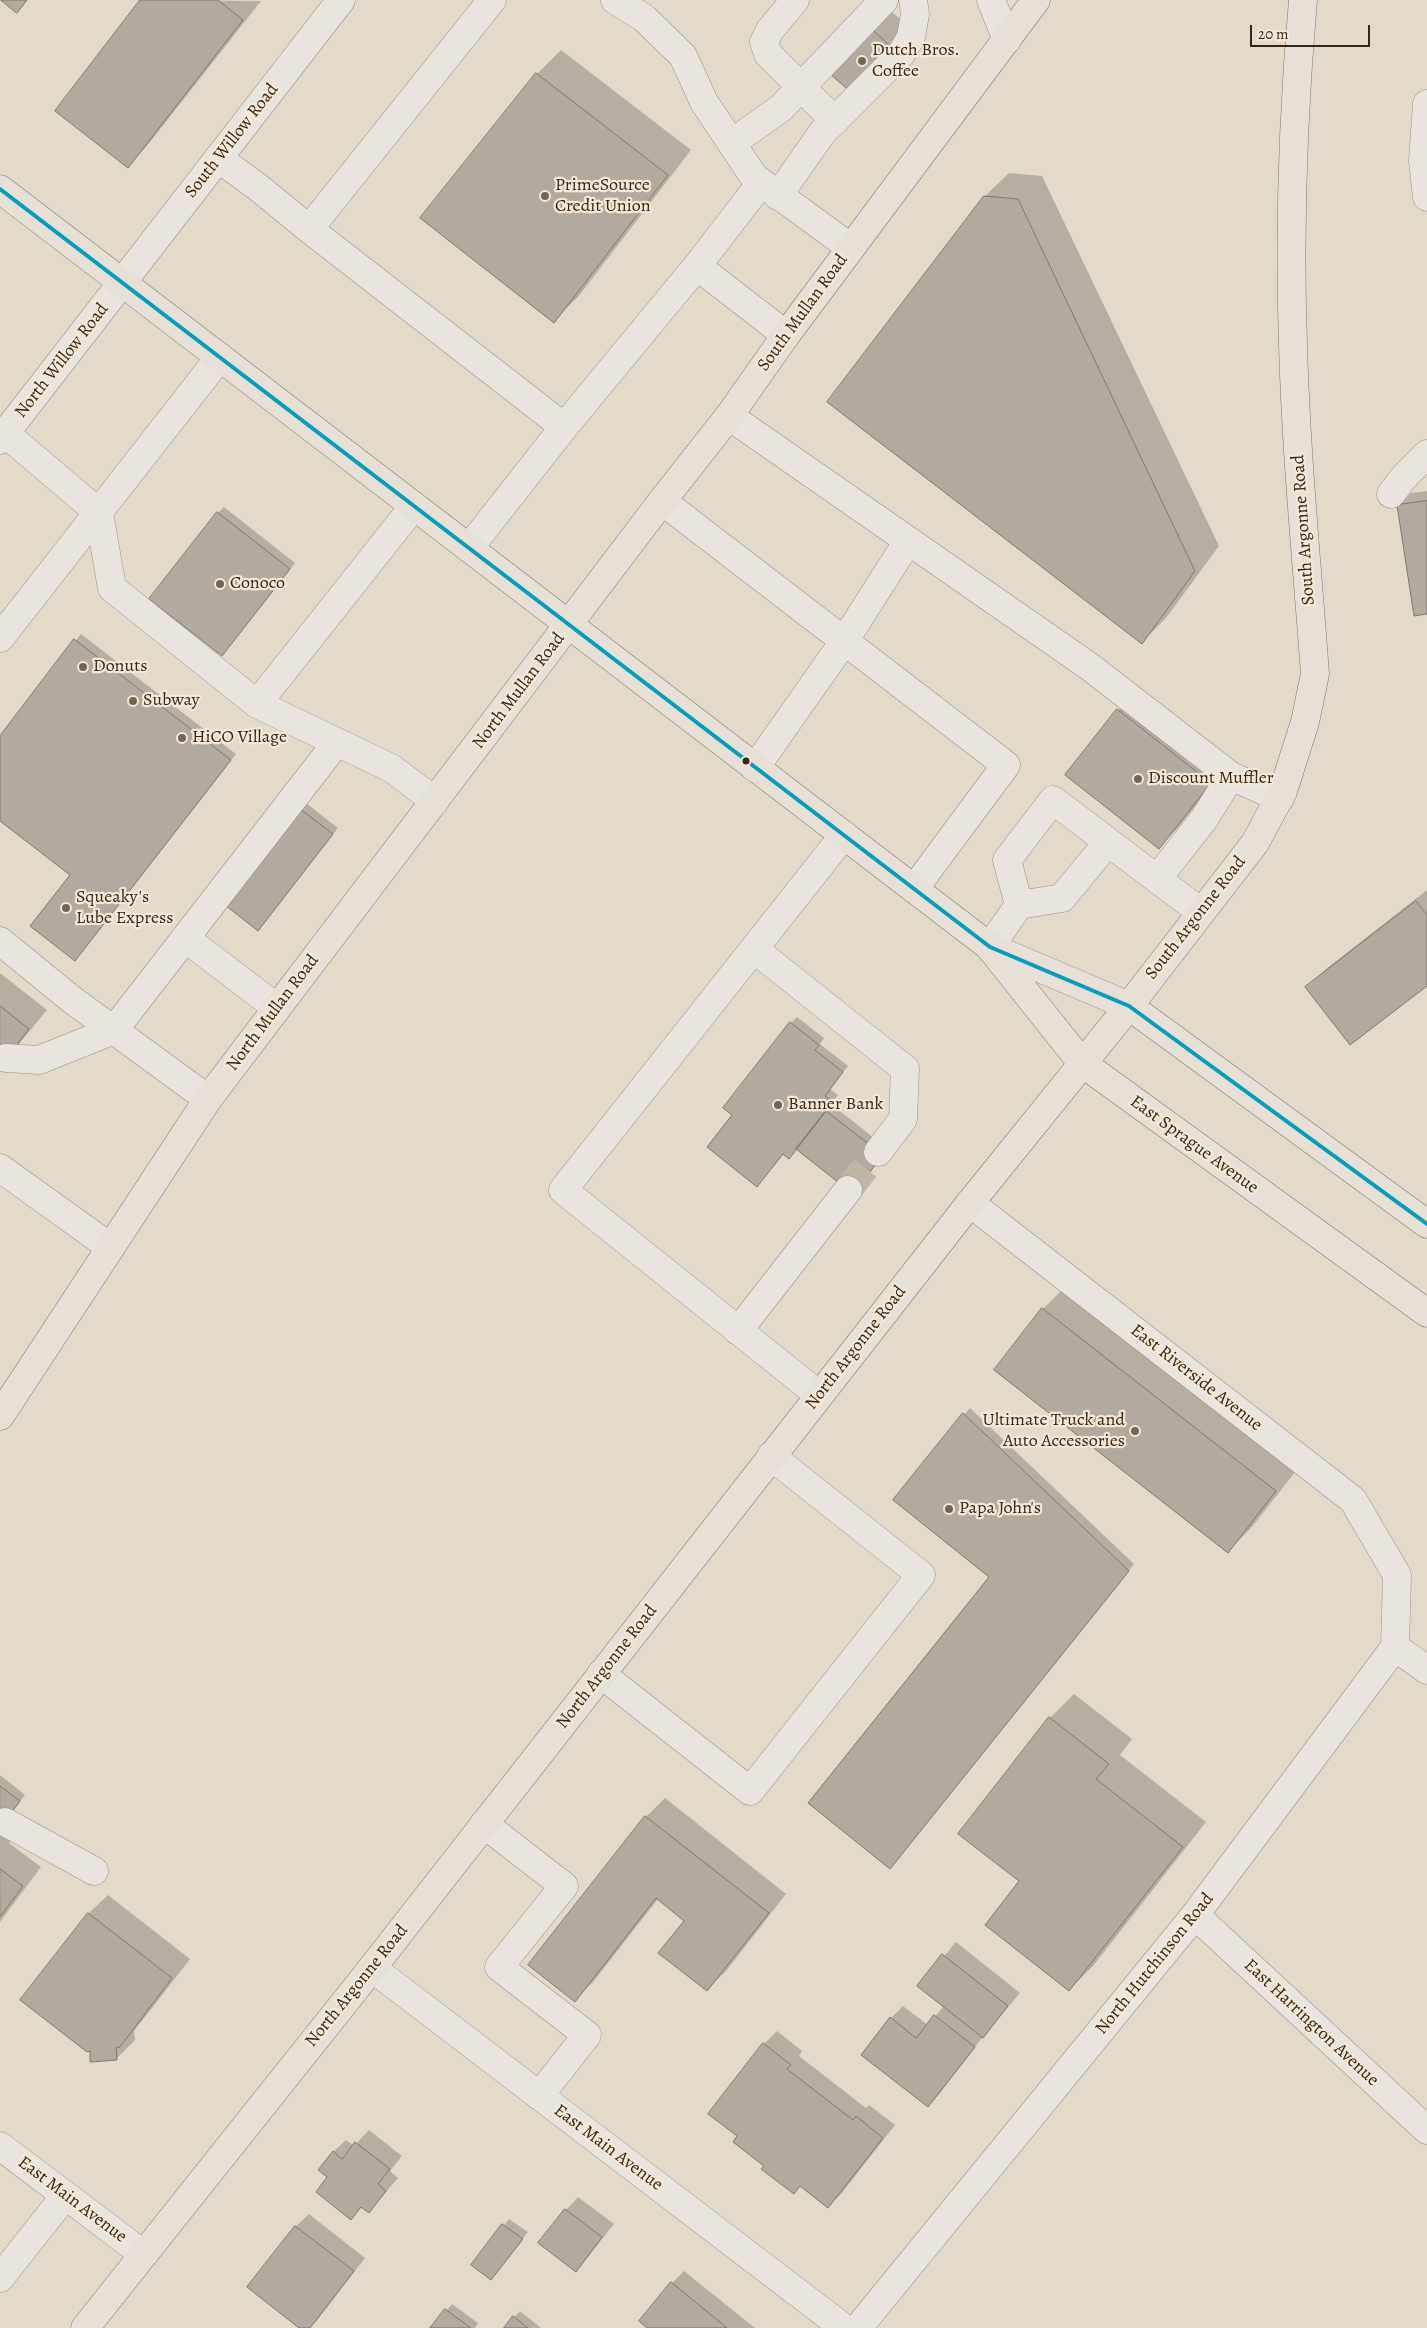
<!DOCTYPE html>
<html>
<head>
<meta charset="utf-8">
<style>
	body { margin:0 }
	#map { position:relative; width:1427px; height:2328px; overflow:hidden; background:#e4daca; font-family:Alegreya,serif }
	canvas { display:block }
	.scale { position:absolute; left:1250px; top:25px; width:120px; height:22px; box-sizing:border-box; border:2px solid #372417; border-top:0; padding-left:6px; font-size:15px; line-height:18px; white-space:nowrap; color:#372417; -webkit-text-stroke:4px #f4e9d6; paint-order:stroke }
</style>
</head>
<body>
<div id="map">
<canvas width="1427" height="2328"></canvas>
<div class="scale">20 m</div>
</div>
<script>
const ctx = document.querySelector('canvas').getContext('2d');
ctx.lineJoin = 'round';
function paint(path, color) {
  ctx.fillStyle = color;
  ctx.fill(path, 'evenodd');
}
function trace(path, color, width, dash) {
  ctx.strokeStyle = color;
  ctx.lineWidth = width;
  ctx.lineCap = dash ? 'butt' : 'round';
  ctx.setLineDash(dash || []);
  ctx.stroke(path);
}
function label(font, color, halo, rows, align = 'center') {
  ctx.font = font + ' Alegreya,serif';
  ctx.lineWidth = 4.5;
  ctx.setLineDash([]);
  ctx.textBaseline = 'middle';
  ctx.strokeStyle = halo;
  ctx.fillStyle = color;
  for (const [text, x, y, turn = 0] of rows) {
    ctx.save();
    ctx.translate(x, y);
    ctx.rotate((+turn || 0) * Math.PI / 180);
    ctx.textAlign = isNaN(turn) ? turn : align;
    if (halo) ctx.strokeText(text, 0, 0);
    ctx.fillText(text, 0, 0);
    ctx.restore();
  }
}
paint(new Path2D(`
	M142,0l119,1 -115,146 -18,19z
	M890,10l22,20 -41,44 -40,-2z
	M561,50l130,100 -113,147 -25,24 -16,-247z
	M1009,173l33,3 177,370 -53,72 -24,24 -158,-445z
	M1427,491v122l-28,-107 12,-13z
	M224,507l71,56 -73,92 -4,-142z
	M81,634l155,120 -161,206 -4,-86 -71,-55v-81z
	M1136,691l92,73 -51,65 -19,18 -92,-72 52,-65z
	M302,800l36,28 -74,95z
	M1427,890v94l-120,4 19,-19z
	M0,973l47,37 -47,57z
	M797,1017l27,21 -4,6 28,22 -18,23 8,6 -7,9 57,45 -29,37 -62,-37 -8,8 -56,-42 58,-92z
	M1067,1285l232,182 -47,60 -24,24 -185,-242z
	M970,1408l164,156 -244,304 101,-292 -96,-76z
	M1074,1694l58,45 -12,16 86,67 -113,144 -24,24 -48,-109 -61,-48 90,-115z
	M0,1775l25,20 -25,33z
	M665,1798l121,96 -60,77 -19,19 -21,-69 -28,-22 -65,83 -18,18 71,-183z
	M0,1830l13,9 -4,4 32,24 -41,55z
	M108,1895l82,64 -56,72 1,9 -19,19 -95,-59 68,-87z
	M956,1942l64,51 -35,41 -45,59 -12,13 -37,-88 12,-12 25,19 16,-19 -25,-20z
	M777,2031l25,20 -3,5 67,52 3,-3 26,20 -54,69 -13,12 -27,-21 -8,8 -54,-57 25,-92z
	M369,2130l33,26 -12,15 8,7 -29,34 -7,-5 -11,11 -22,-41 4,-25 13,-12 8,6z
	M578,2197l36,27 -26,33 -13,13 -9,-60z
	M309,2214l56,44 -47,61 -9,9h-8l-52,-41 47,-61z
	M509,2219l19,13 -31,40 -25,-7z
	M684,2271l71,57h-106l23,-45z
	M452,2304l26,19 -3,5h-43z
	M520,2311l21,17h-36z`), '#0003');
const building = new Path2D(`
	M1,0h26l-10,13z
	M140,0h78l25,20 -115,148 -73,-57z
	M871,28l23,22 -41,44 -24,-21z
	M536,73l132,102 -114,148 -134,-105z
	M984,196l34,3 177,372 -53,73 -315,-242z
	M1427,501v113l-13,2 -17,-111z
	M217,512l73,57 -68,87 -73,-57z
	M74,639l157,121 -156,201 -45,-35 40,-51 -70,-54v-85z
	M1117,709l94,74 -52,66 -94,-74z
	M295,805l38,29 -75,97 -38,-30z
	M1416,901l11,14v71l-77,59 -45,-58z
	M0,1006l29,23 -29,37z
	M790,1022l29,23 -4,5 28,22 -18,24 8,6 -44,57 -6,-5 -26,33 -50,-40 25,-32 -9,-7z
	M826,1111l57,44 -30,39 -57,-45z
	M1042,1308l234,183 -48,62 -234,-183z
	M963,1413l166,158 -239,298 -82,-66 181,-226 -96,-77z
	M1049,1717l60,47 -13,15 87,68 -114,144 -84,-66 34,-44 -61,-47z
	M0,1786l20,15 -20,27z
	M645,1816l124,97 -62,78 -49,-38 26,-32 -28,-23 -81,104 -47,-37z
	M0,1869l23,17 -23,31z
	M88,1913l84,65 -52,69 -4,1 1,12 -27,2v-11l-3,1 -67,-52z
	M942,1954l66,52 -25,32 -66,-52z
	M934,2015l41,32 -47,60 -67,-52 29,-38 26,21z
	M763,2043l28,22 -4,4 66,51 3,-4 27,22 -55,70 -28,-22 -6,8 -33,-25 3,-3 -31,-24 4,-6 -29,-22z
	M355,2142l35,27 -12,15 8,7 -17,22 -8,-6 -10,13 -35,-28 11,-15 -9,-7 15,-19 9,8z
	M565,2209l37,28 -26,35 -38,-29z
	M502,2224l21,15 -32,41 -20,-15z
	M295,2226l59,45 -44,57h-11l-52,-41z
	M671,2282l56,46h-80l-8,-7z
	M445,2309l26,19h-41z
	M513,2316l15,12h-24z`);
paint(building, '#b2aa9f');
trace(building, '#7f776d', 1);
trace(new Path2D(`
	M848,1190l30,-38`), '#c1b6a6', 28, [28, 14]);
const minor = new Path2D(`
	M615,0l29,18 39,38 21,46 50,75 97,71
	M795,0l-25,30 -6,12 4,12 67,67
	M991,0l16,40
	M1427,104l-4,57 4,36
	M732,143l49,-35 103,-108
	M218,158l41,30 50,41 183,-229
	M778,196l44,-63 79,-79 10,-17 4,-23 -2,-14
	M309,229l255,198 -95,121
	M697,266l89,69
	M729,416l361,251 141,109 49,22
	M564,427l133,-161 64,-83
	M5,433l94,80 13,75 145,116 134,64 44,33
	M0,440l341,-440
	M1391,494l13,-17 23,-23
	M662,501l344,264 -92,124
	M0,638l220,-281
	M257,704l157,-198
	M755,768l90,-128 63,-99
	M1157,879l44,33
	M1019,905l-12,-45 46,-60 104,79 47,-60 27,-43
	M185,938l92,70
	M0,941l71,58 137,100
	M990,947l29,-42 43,-7 46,-56
	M754,949l151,120 -2,50 -25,33
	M6,1058l33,2 75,-30 223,-288
	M0,1168l110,79
	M738,1331l110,-141
	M819,1395l-256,-205 281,-355
	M1395,1647l32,23
	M601,1674l149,117 171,-216 -150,-119
	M5,1822l89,49
	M484,1824l80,62 -65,81 88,68 -48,61
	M1195,1915l232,215
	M372,1968l472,360
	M0,2146l143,108
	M0,2278l65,-82
	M858,2328l337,-413 200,-268 2,-72 -44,-75 -383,-297`);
const major = new Path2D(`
	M0,189l990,758 139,59 298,218
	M992,950l90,113 345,250
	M0,1416l208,-317 454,-598 67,-85 57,-81 250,-335
	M85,2328l287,-360 598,-765 159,-197 126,-163 28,-52 22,-69 10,-48c-8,-110 -19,-219 -22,-329 -4,-115 0,-231 10,-345`);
trace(minor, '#989085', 29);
trace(major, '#7f776d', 29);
trace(minor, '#e9e4dd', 28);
trace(major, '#e6e0d7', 28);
trace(new Path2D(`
	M0,189l990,758 139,59 298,218`), '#069cbc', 4);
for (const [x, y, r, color] of [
	[862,61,5,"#746456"],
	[545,196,5,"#746456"],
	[220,584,5,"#746456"],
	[83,667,5,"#746456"],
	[133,701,5,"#746456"],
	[182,738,5,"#746456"],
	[746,761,4.5,"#372417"],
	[1138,779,5,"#746456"],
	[66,908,5,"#746456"],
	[778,1105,5,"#746456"],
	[1135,1431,5,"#746456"],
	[949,1509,5,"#746456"]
]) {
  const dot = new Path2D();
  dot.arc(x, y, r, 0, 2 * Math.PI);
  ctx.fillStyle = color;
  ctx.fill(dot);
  trace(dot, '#f4e9d6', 2);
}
label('18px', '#372417', '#f4e9d6', [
	["Dutch Bros.",872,51],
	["Coffee",872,72],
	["PrimeSource",555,186],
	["Credit Union",555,207],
	["Conoco",230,584],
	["Donuts",93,667],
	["Subway",143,701],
	["HiCO Village",192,738],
	["Discount Muffler",1148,779],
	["Squeaky's",76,898],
	["Lube Express",76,919],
	["Banner Bank",788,1105],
	["Ultimate Truck and",1125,1421,"right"],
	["Auto Accessories",1125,1442,"right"],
	["Papa John's",959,1509]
], 'left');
label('18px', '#372417', '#f4e9d6', [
	["South Willow Road",232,141,-52],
	["South Mullan Road",803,313,-54],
	["North Willow Road",62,361,-52],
	["South Argonne Road",1304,530,-94],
	["North Mullan Road",519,691,-53],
	["South Argonne Road",1196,918,-52],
	["North Mullan Road",273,1013,-53],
	["East Sprague Avenue",1194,1145,36],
	["North Argonne Road",856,1348,-52],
	["East Riverside Avenue",1196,1378,38],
	["North Argonne Road",607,1667,-52],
	["North Hutchinson Road",1155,1964,-51],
	["North Argonne Road",357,1986,-51],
	["East Harrington Avenue",1311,2023,43],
	["East Main Avenue",608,2148,37],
	["East Main Avenue",72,2200,37]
]);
</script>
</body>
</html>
